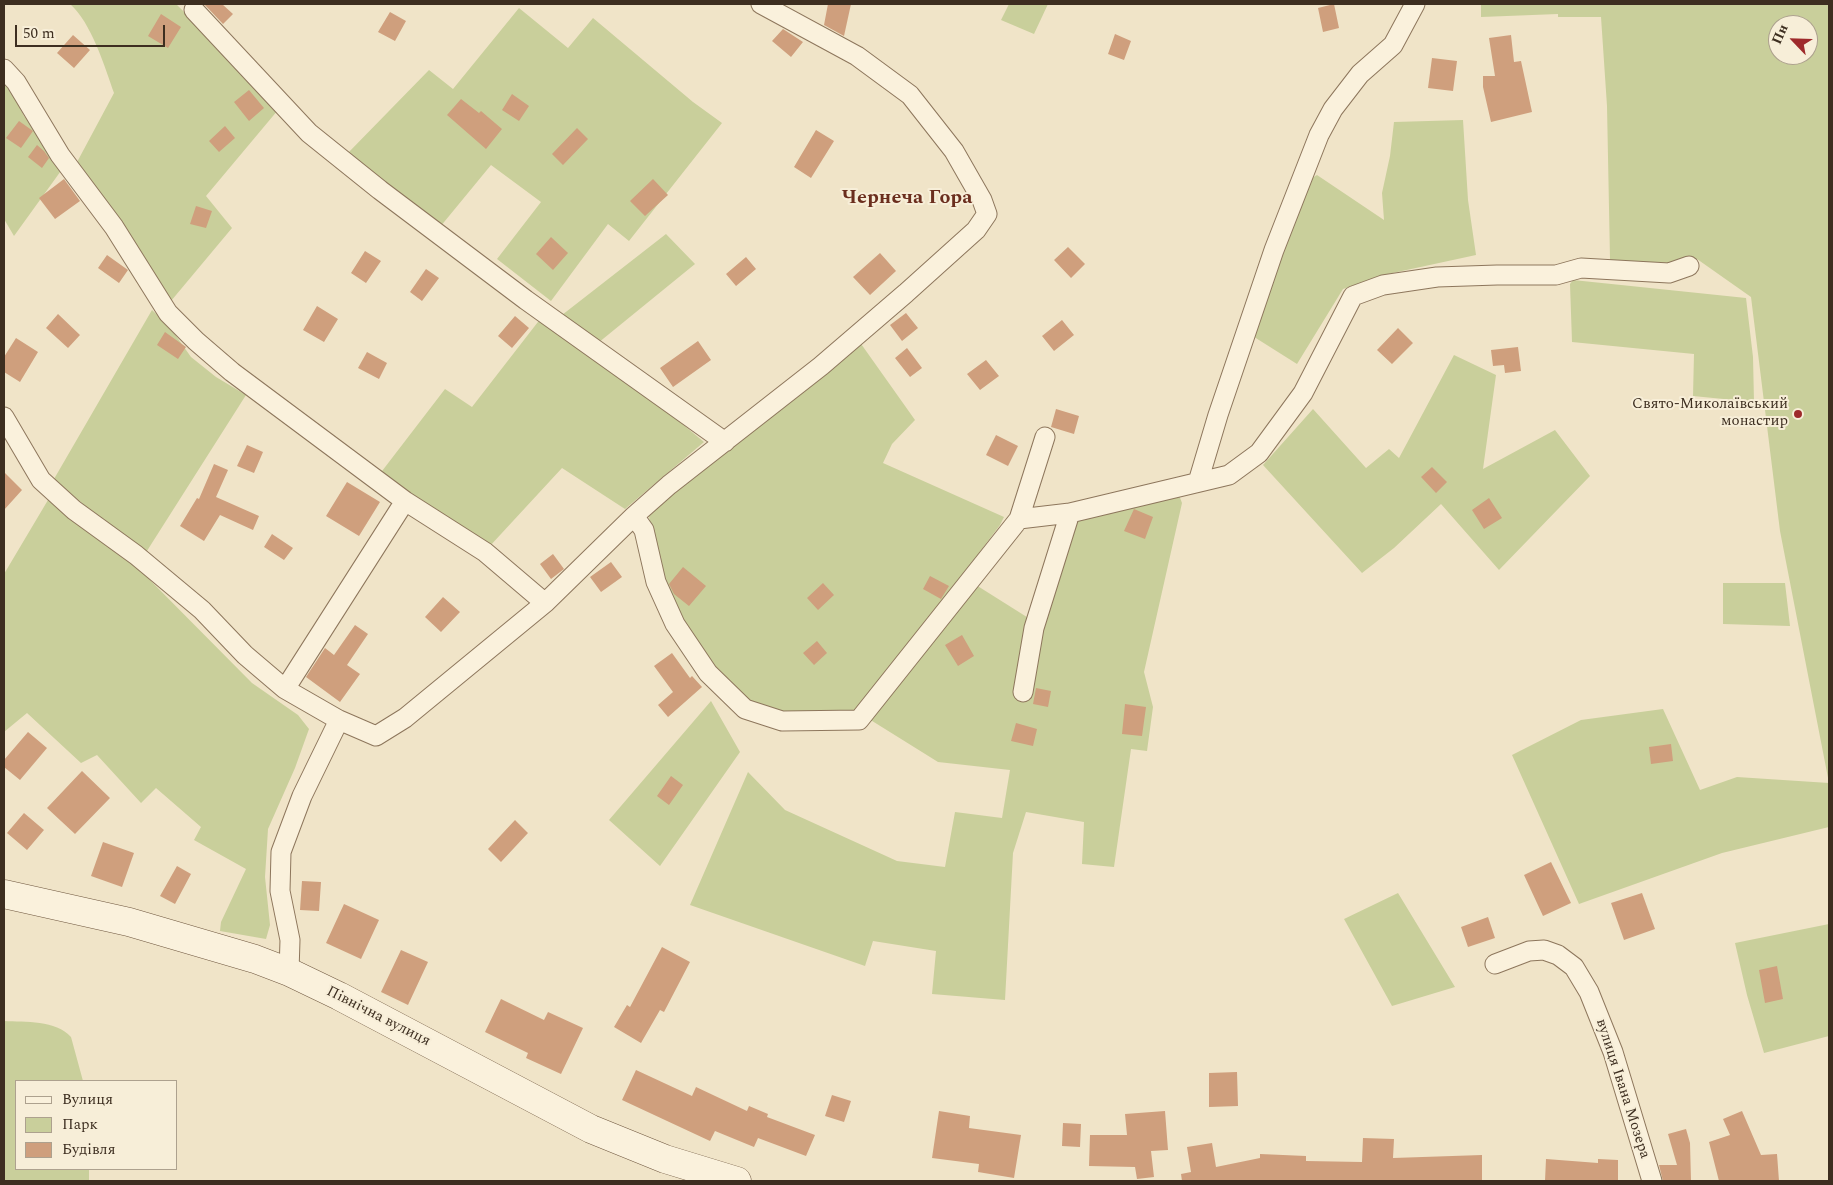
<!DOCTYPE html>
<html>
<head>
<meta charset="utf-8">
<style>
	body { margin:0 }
	#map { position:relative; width:1833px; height:1185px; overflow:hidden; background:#f0e4c8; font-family:Spectral,serif }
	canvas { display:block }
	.frame { position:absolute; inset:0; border:5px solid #3d2e20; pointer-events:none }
	.legend { position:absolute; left:15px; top:1080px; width:162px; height:90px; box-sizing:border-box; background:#f7eed8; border:1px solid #ada18e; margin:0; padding:6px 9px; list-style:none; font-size:15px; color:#3d2e20 }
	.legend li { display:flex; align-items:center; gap:10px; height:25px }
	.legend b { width:25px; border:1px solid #ada18e }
	.north { position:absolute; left:1768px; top:15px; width:50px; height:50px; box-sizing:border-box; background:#f7eed8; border:1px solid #ada18e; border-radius:50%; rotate:294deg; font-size:14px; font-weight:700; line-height:20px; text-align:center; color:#3d2e20 }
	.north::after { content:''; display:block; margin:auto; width:18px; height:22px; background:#9e2a2b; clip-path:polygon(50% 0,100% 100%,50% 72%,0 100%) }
	.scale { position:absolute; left:15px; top:25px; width:150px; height:22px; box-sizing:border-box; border:2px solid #3d2e20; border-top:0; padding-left:6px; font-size:15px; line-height:18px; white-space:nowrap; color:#3d2e20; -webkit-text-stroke:4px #f7eed8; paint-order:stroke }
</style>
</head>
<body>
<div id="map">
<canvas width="1833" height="1185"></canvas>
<div class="frame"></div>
<ul class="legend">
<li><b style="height:6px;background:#faf1dc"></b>Вулиця</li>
<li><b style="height:14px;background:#c9cf9b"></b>Парк</li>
<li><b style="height:14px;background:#cf9f7d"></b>Будівля</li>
</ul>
<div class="north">Пн</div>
<div class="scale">50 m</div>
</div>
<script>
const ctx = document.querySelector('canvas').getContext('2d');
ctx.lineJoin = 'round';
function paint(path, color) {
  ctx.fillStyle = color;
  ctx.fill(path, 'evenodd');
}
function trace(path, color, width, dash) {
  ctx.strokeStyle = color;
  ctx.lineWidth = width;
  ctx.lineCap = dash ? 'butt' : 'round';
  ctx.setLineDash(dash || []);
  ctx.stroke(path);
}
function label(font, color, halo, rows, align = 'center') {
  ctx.font = font + ' Spectral,serif';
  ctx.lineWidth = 4;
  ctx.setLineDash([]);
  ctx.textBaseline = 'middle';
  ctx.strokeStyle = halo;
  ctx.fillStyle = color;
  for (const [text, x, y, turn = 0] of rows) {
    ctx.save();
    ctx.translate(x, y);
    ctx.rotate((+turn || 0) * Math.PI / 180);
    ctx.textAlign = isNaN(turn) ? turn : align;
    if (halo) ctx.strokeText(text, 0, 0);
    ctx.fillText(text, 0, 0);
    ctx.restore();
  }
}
paint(new Path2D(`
	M70,4h106l48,47 54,59 -72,86 26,32 -61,73 -95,-137 38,-71c-9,-26 -23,-71 -44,-89z
	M1009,4h39l-14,30 -33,-14z
	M1481,4h348v823l-107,26 -143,51 -67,-149 69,-35 82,-11 37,81 37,-13 92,6 -49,-252 -29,-234 -54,-38 -8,7 -75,4 -4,-11 -3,-153 -6,-89h-43v-3l-77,3zM1778,25h30v30h-30z
	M519,8l49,40 25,-30 100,84 29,21 -93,118 -21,-17 -57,77 -54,-42 44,-57 -50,-37 -51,62 -93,-73 82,-84 24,19z
	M4,83l13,19 7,14 39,52 -49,68 -10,-17z
	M1463,120l5,80 8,55 -88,19 -45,15 -46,75 -46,-29 61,-157 5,-3 67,45 -2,-27 8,-37 4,-34z
	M666,234l29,30 -97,79 -36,-28z
	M1573,280l173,18 7,59 1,45 -61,-6 1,-42 -122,-12 -2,-58z
	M152,310l17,16 22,31 25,20 30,18 -101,159 -47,-37 -44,-38z
	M541,318l122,90 41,34 -79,67 -63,-41 -73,79 -110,-72 66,-86 27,18z
	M859,341l56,79 -23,24 -9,19 121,54 -4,8 -96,128 -40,47 -11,12 -69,2 -35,-12 -36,-33 -40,-63 -22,-74 -2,-16 6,-8 53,-41z
	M1454,355l42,20 -13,94 72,-39 35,46 -91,94 -58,-66 -47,44 -32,25 -99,-108 50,-56 53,59 23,-19 10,9z
	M1179,495l3,8 -38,169 9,35 -6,44 -16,-2 -17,118 -32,-3 2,-42 -58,-10 -13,41 -8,147 -73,-6 4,-43 -63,-10 -8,25 -175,-61 58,-133 37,38 112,51 48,6 10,-55 47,6 8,-48 -72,-8 -69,-43 107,-134 54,34 8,15 36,-113z
	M48,500l93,71 111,112 46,32 11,14 -14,39 -27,61 -3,48 5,48 -4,14 -46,-8 1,-9 25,-53 -52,-29 7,-13 -45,-39 -15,15 -44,-48 -16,8 -54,-50 -23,19v-158z
	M1723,583h62l5,43 -67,-2z
	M711,701l29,51 -80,114 -51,-46z
	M1398,893l57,94 -63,19 -48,-87z
	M1829,924v112l-65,17 -17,-58 -12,-52z
	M4,1021c21,1 52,-1 67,16l12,44h-67v88h73v12h-85z`), '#c9cf9b');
paint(new Path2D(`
	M204,4h18l11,10 -10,10z
	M828,4h23l-7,32 -20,-11z
	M1334,4l5,24 -16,4 -5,-24z
	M390,12l16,9 -11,20 -17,-9z
	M161,14l20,13 -13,21 -20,-12z
	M783,29l20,13 -12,15 -19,-16z
	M1115,34l16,7 -7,19 -16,-6z
	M73,35l17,15 -16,18 -17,-15z
	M1511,35l3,27 7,-1 11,51 -41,10 -8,-35v-11h12l-6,-38z
	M1432,58l25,3 -4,30 -25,-3z
	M249,90l15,18 -15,13 -15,-19z
	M512,94l17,12 -10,15 -17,-11z
	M461,99l18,14 2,-2 21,18 -16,20 -39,-34z
	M19,121l14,10 -12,17 -15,-10z
	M225,126l10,12 -16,14 -10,-11z
	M577,128l11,11 -25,26 -11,-11z
	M816,130l18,11 -23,37 -17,-11z
	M37,145l7,6 5,7 -7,10 -14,-11z
	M64,179l16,22 -25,18 -16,-21z
	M653,179l15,16 -23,21 -15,-15z
	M196,206l16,5 -6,17 -16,-4z
	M551,237l17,16 -15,17 -17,-16z
	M1068,247l17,17 -14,14 -17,-18z
	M365,251l16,10 -15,22 -15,-10z
	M880,253l16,18 -26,24 -17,-18z
	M107,255l21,15 -9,13 -21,-15z
	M746,257l10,12 -20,17 -10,-12z
	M426,269l13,9 -17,23 -12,-9z
	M317,306l21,13 -14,23 -21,-12z
	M906,313l12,15 -16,13 -12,-16z
	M58,314l22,21 -12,13 -22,-20z
	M515,316l14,12 -17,20 -14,-12z
	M1062,320l12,15 -20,16 -12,-15z
	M1398,328l15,15 -21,21 -15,-14z
	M165,332l21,15 -8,12 -21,-14z
	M16,338l22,14 -18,30 -16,-10v-15z
	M698,341l13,19 -38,27 -13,-19z
	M1518,347l3,24 -16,2 -1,-8 -11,1 -2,-16z
	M907,348l15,20 -12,9 -15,-19z
	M367,352l20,11 -8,16 -21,-11z
	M986,360l13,16 -19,14 -13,-16z
	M1056,409l23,7 -5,18 -23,-7z
	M996,435l22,11 -10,20 -22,-11z
	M247,445l16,7 -9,21 -17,-7z
	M214,464l14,6 -12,27 43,19 -6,14 -33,-15 -16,26 -24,-15 17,-28 2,1z
	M1432,467l15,15 -11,11 -15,-16z
	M4,472l18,18 -18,20z
	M347,482l33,20 -21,34 -33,-20z
	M1489,498l13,20 -18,11 -12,-19z
	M1134,509l19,8 -8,22 -21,-8z
	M272,534l21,14 -9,12 -20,-13z
	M553,554l11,15 -13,10 -11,-15z
	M611,562l11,15 -21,15 -11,-15z
	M683,567l23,19 -17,20 -15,-12 -5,-10z
	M930,576l19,10 -8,13 -18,-10z
	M823,583l11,12 -16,15 -11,-12z
	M443,597l17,15 -19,20 -16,-15z
	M355,625l13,9 -21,31 13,9 -20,28 -34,-25 19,-29 9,7z
	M962,635l12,21 -16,10 -13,-21z
	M817,641l10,12 -13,12 -11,-12z
	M672,653l18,25 2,-2 10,11 -34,30 -10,-12 15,-13 -19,-26z
	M1036,688l15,3 -3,16 -15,-3z
	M1125,704l21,3 -4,29 -20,-2z
	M1016,723l21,6 -4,17 -22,-5z
	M28,732l19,16 -27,32 -16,-13v-7z
	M1671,744l2,17 -22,3 -2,-17z
	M82,771l28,27 -35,36 -28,-26z
	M671,776l12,9 -14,20 -12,-9z
	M24,813l20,17 -17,20 -20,-17z
	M515,820l13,13 -27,29 -13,-13z
	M103,842l31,11 -12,34 -31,-11z
	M1551,862l20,41 -28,13 -19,-41z
	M177,866l14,8 -16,30 -15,-8z
	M302,881l19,1 -2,29 -19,-1z
	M1642,893l13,36 -31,11 -13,-37z
	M344,904l35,16 -18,39 -35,-16z
	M1488,917l7,21 -27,9 -7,-20z
	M662,947l28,15 -26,50 -4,-2 -19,33 -27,-16 13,-22 3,2z
	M401,950l27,12 -20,43 -27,-13z
	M1777,966l6,33 -18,4 -6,-33z
	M501,999l43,21 4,-8 35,16 -22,46 -35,-16 2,-5 -43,-21z
	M636,1070l56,26 4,-9 51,24 2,-5 19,8 -1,3 48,18 -9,21 -48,-18 -4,9 -39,-16 -5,10 -88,-41z
	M1237,1072l1,34 -29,1v-34z
	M832,1095l19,6 -7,21 -19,-6z
	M939,1111l31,5 -1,12 52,7 -7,43 -36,-6 1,-8 -47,-6z
	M1165,1111l3,39 -17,1 3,26 -17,2 -2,-12 -46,-1 1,-31h37l-2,-21z
	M1742,1111l19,44 16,-1 2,27h-60l-10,-39 21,-7 -7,-16z
	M1063,1123l18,1 -1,23 -18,-1z
	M1686,1129l4,14 1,38h-28l-4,-16h18l-9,-31z
	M1363,1138l31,1 -1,19 89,-3v26h-300l-1,-7 10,-2 -4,-25 25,-4 4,24 44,-9v-4l46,2v5l56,1z
	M1546,1159l52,4v-4l20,1v21h-73z`), '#cf9f7d');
const street = new Path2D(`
	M194,10l115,123 71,57 146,110 199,142
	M4,69l12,13 44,73 54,72 54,86 28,28 36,31 173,129 80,51 60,51
	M4,417l37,63 33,30 62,45 66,55 43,45 40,34 54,31 -37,76 -21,56 -1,39 10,49 -1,32
	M1198,482l20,-67 56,-165 45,-115 14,-26 27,-35 33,-29 22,-41
	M634,516l10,14 12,52 19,42 33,49 37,36 37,12 77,-1 160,-201 26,-82
	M1019,519l51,-6 159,-38 30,-22 44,-60 50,-97 30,-11 54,-8 60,-2h59l25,-7 88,5 20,-7
	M285,689l120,-188
	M1023,692l11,-64 36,-115
	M339,720l37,16 29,-18 140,-115 89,-87 35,-31 152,-119 85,-73 70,-63 11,-16 -5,-14 -28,-49 -44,-56 -53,-39 -96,-52
	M1495,964l34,-13 15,-1 14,5 16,12 15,25 24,60 39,129`);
const secondary = new Path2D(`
	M4,894l125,28 126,37 34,13 50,24 252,133 74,30 72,22`);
trace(street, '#8d765c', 21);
trace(secondary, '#6f573f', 29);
trace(street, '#faf1dc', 19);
trace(secondary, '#faf1dc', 28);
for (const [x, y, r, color] of [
	[1798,414,5,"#9e2a2b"]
]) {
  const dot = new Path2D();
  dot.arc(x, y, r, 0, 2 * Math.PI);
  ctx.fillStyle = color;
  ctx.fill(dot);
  trace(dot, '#f7eed8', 2);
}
label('15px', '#3d2e20', '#f7eed8', [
	["Свято-Миколаївський",1788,405],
	["монастир",1788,422]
], 'right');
label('15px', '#3d2e20', '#f7eed8', [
	["Північна вулиця",378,1017,27],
	["вулиця Івана Мозера",1622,1089,72]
]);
label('bold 20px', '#6b2e1e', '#f7eed8', [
	["Чернеча Гора",907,199]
]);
</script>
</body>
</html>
